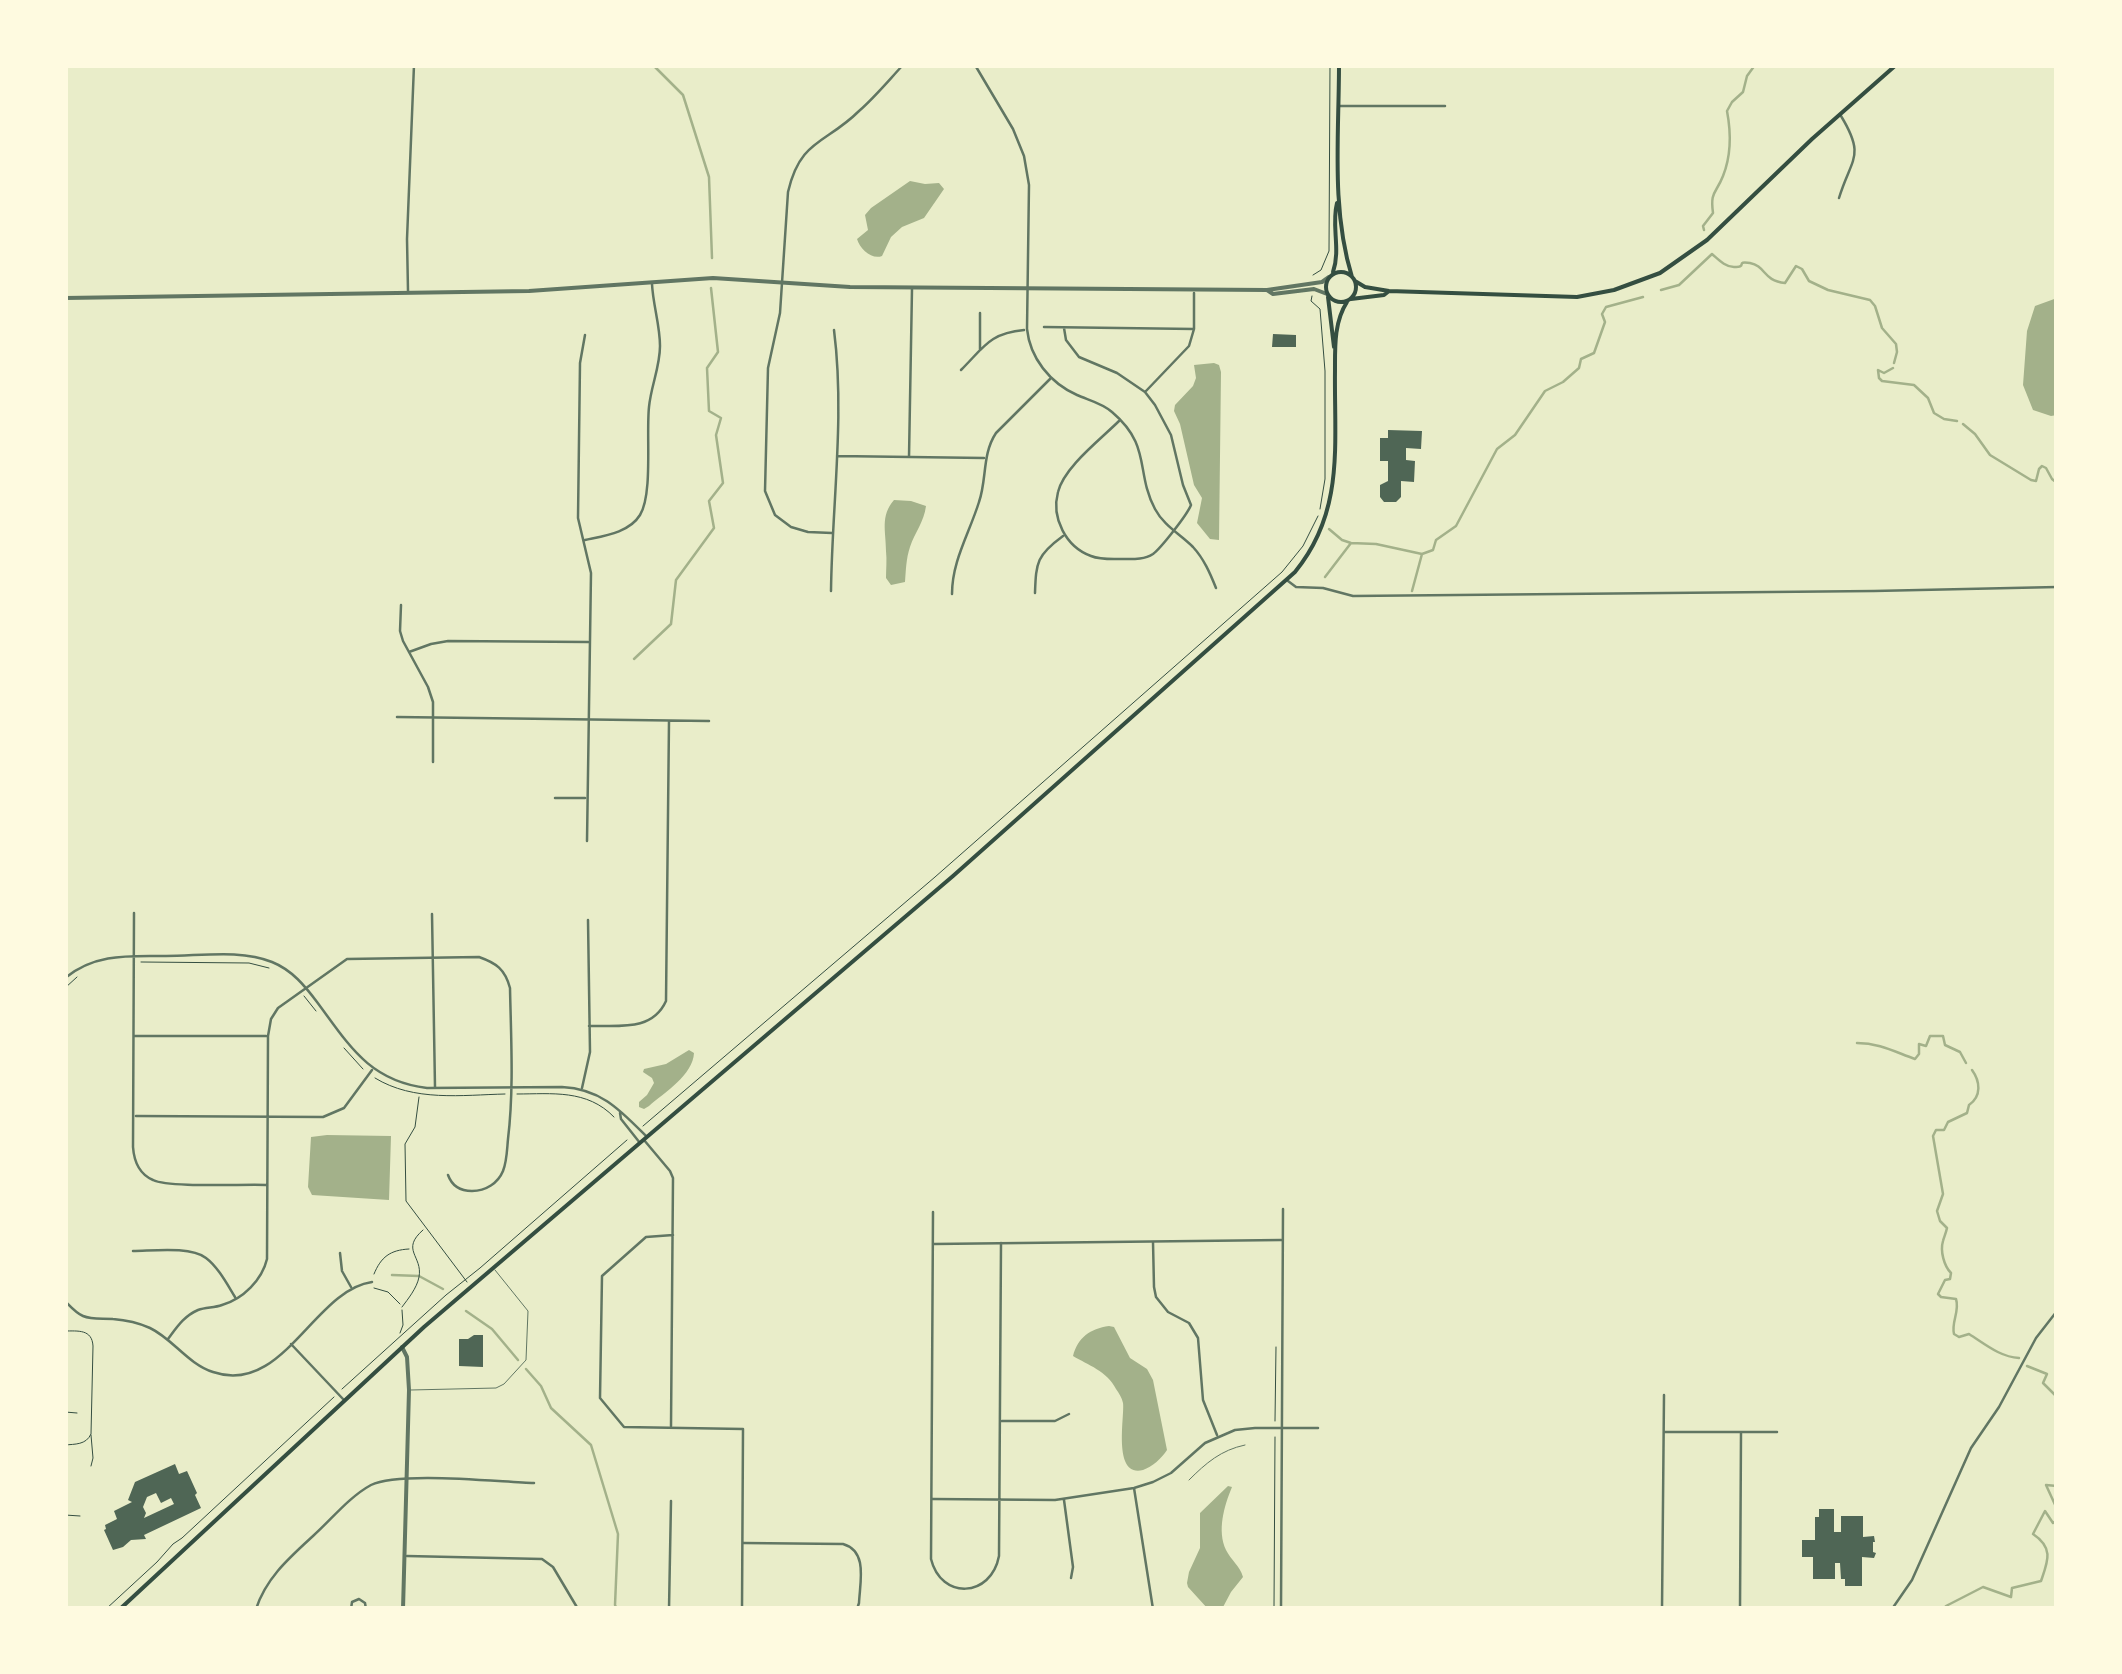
<!DOCTYPE html>
<html>
<head>
<meta charset="utf-8">
<style>
	body { margin:0 }
	#map { position:relative; width:2122px; height:1674px; overflow:hidden; background:#e9edc9; font-family:Inter,sans-serif }
	canvas { display:block }
	.frame { position:absolute; inset:0; border:68px solid #fefae0; pointer-events:none }
</style>
</head>
<body>
<div id="map">
<canvas width="2122" height="1674"></canvas>
<div class="frame"></div>
</div>
<script>
const ctx = document.querySelector('canvas').getContext('2d');
ctx.lineJoin = 'round';
function paint(path, color) {
  ctx.fillStyle = color;
  ctx.fill(path, 'evenodd');
}
function trace(path, color, width, dash) {
  ctx.strokeStyle = color;
  ctx.lineWidth = width;
  ctx.lineCap = dash ? 'butt' : 'round';
  ctx.setLineDash(dash || []);
  ctx.stroke(path);
}
paint(new Path2D(`
	M910,181l15,3 14,-1 5,6 -20,29 -22,9 -11,10 -9,19c-10,4 -22,-7 -25,-17l11,-9 -3,-15 6,-7z
	M2057,298v117l-6,1 -18,-6 -10,-25 4,-54 8,-25z
	M1214,363l5,2 2,7 -2,168 -9,-1 -13,-16 5,-25 -8,-13 -14,-61 -6,-13 1,-6 18,-19 3,-8 -2,-13z
	M894,500l17,1 15,5c-2,16 -11,26 -16,41 -4,12 -4,23 -5,35l-14,3 -5,-7c0,-9 1,-18 0,-27 0,-20 -6,-35 8,-51z
	M689,1050l5,3c-1,22 -29,39 -45,53l-5,3 -5,-2v-5l8,-7 7,-12 -2,-5 -9,-6 1,-3 22,-5z
	M327,1135l64,1 -2,64 -77,-5 -4,-8 3,-50z
	M1109,1326l5,1 16,31 17,11 6,11 14,70c-5,8 -15,17 -24,20 -31,8 -18,-54 -20,-67 -1,-5 -4,-10 -7,-14 -9,-18 -28,-24 -43,-33 5,-19 17,-27 36,-30z
	M1228,1486l4,1c-8,19 -15,44 -6,63 5,10 14,16 17,27l-12,15 -9,17h-14l-20,-22 -1,-4 2,-11 11,-24v-35z`), '#a3b18a');
trace(new Path2D(`
	M653,65l30,30 26,82 3,81
	M1704,230l-1,-4 10,-13c-3,-22 3,-19 10,-37 8,-20 8,-44 4,-65l5,-9 11,-10 4,-16 8,-11
	M1661,290l18,-5 33,-31c6,5 13,13 22,13 15,0 0,-6 16,-4 16,3 13,18 35,20l11,-17 6,3 7,12 19,9 42,10 5,6 7,22 14,16 1,8 -3,11
	M1893,368l-9,5 -6,-3 1,8 3,3 32,4 14,13 6,15 10,6 13,2
	M1963,424l12,10 15,21 41,25 5,1 3,-12 3,-3 4,2 6,11 5,4
	M1329,529l13,11 9,3 25,1 46,10 11,-4 3,-10 20,-14 41,-77 18,-14 30,-44 18,-9 16,-14 2,-9 13,-6 11,-31 -3,-8 4,-7 37,-10
	M1325,577l26,-34
	M1412,591l10,-37
	M634,659l37,-35 5,-44 38,-52 -5,-27 14,-18 -7,-48 5,-17 -12,-7 -2,-43 11,-16 -7,-64
	M1857,1043c22,0 38,9 58,16l4,-5v-10l7,2 4,-10h13l2,9 15,7 6,11
	M1972,1070c8,11 10,26 -3,35l-2,8 -19,9 -4,8h-8l-3,6 10,58 -6,17 3,10 7,7c-1,5 -3,9 -4,13 -3,10 1,25 8,32l-1,6 -5,1 -7,14 3,3 15,2c4,12 -5,23 -2,35l5,3 10,-3c16,10 31,23 50,24
	M392,1275l27,1 24,13
	M466,1311l26,18 26,31
	M2027,1366l20,8 -4,9 12,12 2,5
	M526,1369l15,17 10,22 40,37 27,89 -3,71 2,4
	M2057,1486l-11,-1 11,24
	M1944,1609l2,-3 37,-19 28,10 1,-9 29,-7c7,-20 13,-33 -8,-47l12,-23 8,12 4,-3`), '#a3b18a', 2.5);
paint(new Path2D(`
	M1273,334l23,1v12h-24z
	M1388,430l34,1 -1,18 -15,-1v12l9,1 -1,21 -13,-1v16l-5,5h-12l-4,-5v-12l8,-4v-20h-8v-23h8z
	M474,1335h9v32l-24,-1v-27h9z
	M175,1464l4,10 8,-3 10,22 -2,2 6,13 -57,27 2,4 -15,1 -8,7 -10,3 -9,-20 2,-1 -1,-4 12,-6 -3,-8 18,-9 -4,-2 7,-18zM156,1493l5,10 10,-5 3,6 -30,14 2,-5 -3,-6 4,-10z
	M1819,1509h15v23h7v-16h22v21l11,-1 1,6h-2v10l3,1 -2,5 -12,-1v29h-17v-7h-4l-1,-16h-5v16h-22v-22h-11v-17h13v-23h4z`), '#4f6655');
trace(new Path2D(`
	M1313,275l8,-5 8,-19 1,-186
	M1312,296l-1,5 9,8 5,62v108l-5,30
	M141,962l108,1 20,5
	M65,988l12,-11
	M304,996l12,15
	M344,1048l19,21
	M375,1078c39,24 87,17 130,16
	M517,1094c35,0 70,-5 97,23
	M419,1097l-4,30 -10,17 1,57 61,81
	M643,1126l292,-249 347,-305 21,-26 15,-30
	M374,1274c7,-17 16,-24 35,-25
	M374,1288l14,4 12,12
	M402,1307c6,-8 15,-19 17,-30 4,-21 -19,-27 4,-47
	M65,1331c13,0 27,-2 28,15l-2,88c-5,11 -16,10 -26,11
	M400,1333l3,-8 -1,-15
	M342,1389l104,-94 34,-27 147,-128
	M65,1412l12,1
	M1275,1421l1,-74
	M91,1466l2,-8 -2,-23
	M65,1515l15,1
	M106,1609l51,-47 16,-18 9,-6 152,-141
	M1274,1609l1,-172`), '#344e41', 1);
trace(new Path2D(`
	M411,1390l85,-2 8,-4 22,-24 2,-49 -33,-41
	M1189,1480c17,-17 32,-30 56,-35`), '#617663', 1);
trace(new Path2D(`
	M975,65l38,64 11,27 5,29 -2,144c3,29 23,54 50,66 11,5 25,8 35,17 40,34 23,59 43,97 9,17 25,25 38,38 11,12 17,26 23,41
	M1339,106h106
	M1839,198c12,-40 27,-41 2,-82
	M408,291l-1,-52 7,-174
	M1044,327l150,2
	M1064,328l2,12 13,17 38,16 28,19 10,13 16,30 12,50 8,20c-4,10 -30,43 -38,49 -9,6 -21,5 -31,5 -10,0 -21,1 -31,-3 -25,-9 -40,-38 -33,-64 6,-25 43,-53 61,-71
	M585,335l-5,28 -2,155 13,55 -4,268
	M980,350v-37
	M961,370c23,-23 29,-37 63,-40
	M1146,391l43,-45 5,-17v-36
	M837,456l147,2
	M909,457l3,-168
	M832,533l-24,-1 -17,-5 -16,-12 -10,-24 3,-123 12,-55 8,-121c12,-53 38,-48 71,-81 16,-14 30,-31 44,-46
	M585,540c18,-4 44,-7 55,-25 13,-21 6,-81 9,-108 2,-21 11,-40 11,-61 0,-21 -7,-41 -8,-62
	M1288,581l8,6 27,1 30,8 521,-5 183,-4
	M831,591c1,-86 14,-175 3,-261
	M1035,593c1,-31 2,-38 28,-57
	M952,594c0,-33 17,-60 27,-92 8,-23 3,-48 17,-69l54,-54
	M401,605l-1,26 3,10 25,46 5,15v60
	M409,652l22,-8 17,-3 140,1
	M397,717l312,4
	M555,798h30
	M134,913l-1,234c1,14 6,27 20,33 16,8 90,4 113,5
	M432,914l3,173
	M65,978c30,-25 64,-22 101,-22 34,0 75,-7 106,6 20,8 33,24 45,40 32,43 52,79 110,86l135,-1c40,2 59,24 85,50
	M589,1026c29,-1 63,6 77,-25l3,-280
	M134,1036h132
	M582,1088l8,-36 -2,-132
	M620,1113l1,6 19,24
	M136,1116l187,1 21,-9 28,-38
	M644,1140l26,31 3,7 -2,248
	M933,1212l-2,347c10,41 60,39 68,-3l2,-313
	M673,1235l-27,2 -44,39 -2,122 24,29 119,2 -1,180
	M1153,1242l1,45 2,10 12,15 21,11 9,15 5,62 14,35
	M934,1244l347,-4
	M133,1251c19,0 57,-5 73,7 12,9 21,26 29,39
	M340,1253l2,18 9,16
	M65,1301c5,5 11,12 18,15 9,4 20,2 30,3 13,1 26,4 37,9 23,11 38,36 63,44 70,24 101,-82 159,-90
	M168,1339c9,-12 16,-23 30,-29 8,-3 16,-2 24,-5 21,-6 40,-25 45,-46l1,-223 3,-17 7,-11 69,-49 132,-2c17,6 26,12 31,31 1,50 4,101 -2,151 -1,10 -1,22 -5,32 -5,12 -17,20 -31,20 -12,0 -20,-5 -24,-16
	M291,1344l52,55
	M1002,1421h53l14,-7
	M1664,1432h113
	M1134,1488l19,121
	M933,1499l122,1 79,-12 19,-6 18,-9 34,-30 30,-13 20,-2h63
	M1064,1500l9,67 -2,11
	M744,1543l99,1c25,7 17,38 16,59l-2,6
	M407,1556l135,3 11,8 25,42
	M256,1609c10,-31 33,-51 57,-73 18,-16 36,-39 58,-51 28,-14 128,-3 163,-2
	M351,1609l1,-7 7,-3 6,4 1,6
	M669,1609l2,-108
	M1281,1609l2,-400
	M1662,1609l2,-214
	M1740,1609l1,-177
	M1892,1609l20,-29 59,-132 28,-41 37,-69 21,-27`), '#617663', 2.5);
trace(new Path2D(`
	M1267,290l6,4 41,-5 13,5
	M65,298l464,-7 184,-13 137,9 417,3 55,-8 7,-5
	M402,1347l5,10 2,33 -6,219`), '#617663', 4);
trace(new Path2D(`
	M1339,65c0,70 -8,144 13,212
	M1326 287a15 15 0 1 1 30 0a15 15 0 1 1-30 0Z
	M1333,272c8,-23 -2,-46 4,-69
	M1355,281l10,6 24,4 188,6 37,-7 46,-17 47,-33 105,-101 84,-74
	M1328,297l6,50
	M1351,299l33,-4 5,-4
	M120,1609l304,-282 529,-451 342,-304c50,-61 39,-128 40,-202 0,-23 -1,-48 12,-68`), '#344e41', 4);
</script>
</body>
</html>
